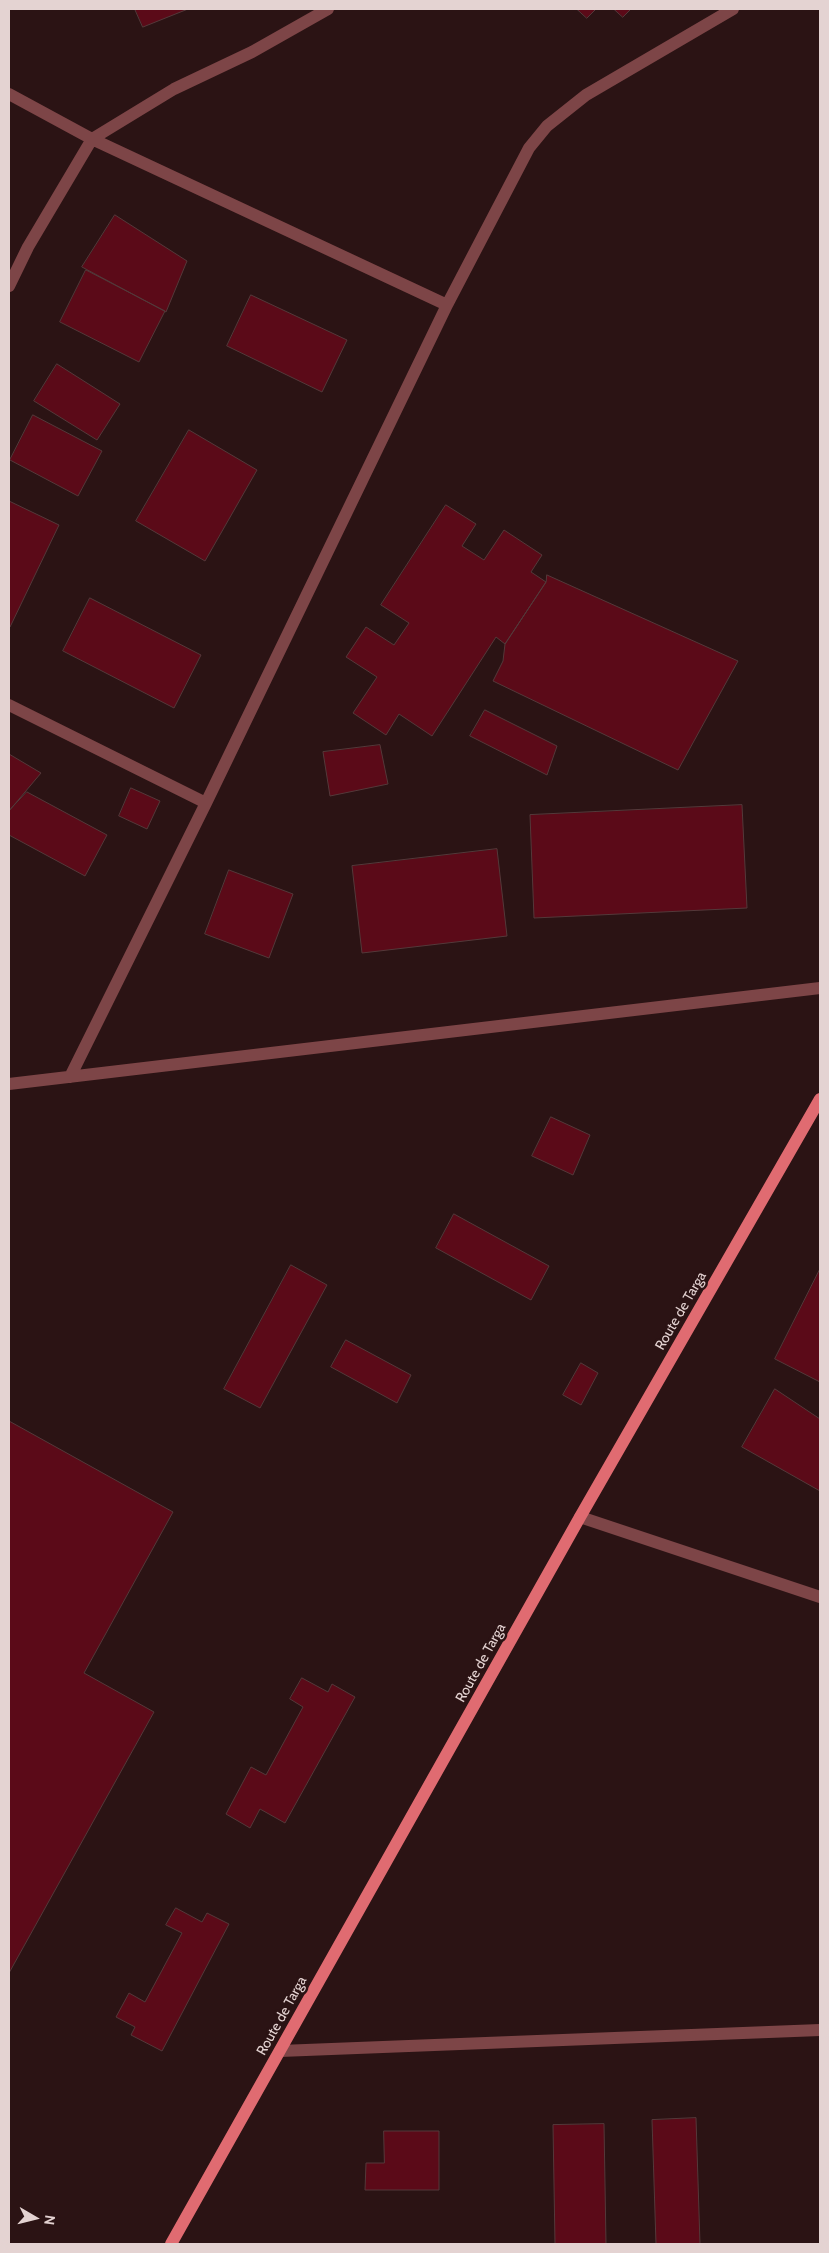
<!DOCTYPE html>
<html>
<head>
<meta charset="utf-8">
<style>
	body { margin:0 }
	#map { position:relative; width:829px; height:2253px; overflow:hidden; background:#2b1314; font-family:Cabin,sans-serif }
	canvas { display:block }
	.frame { position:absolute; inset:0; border:10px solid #e4d3d2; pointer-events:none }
	.north { position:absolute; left:10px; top:2193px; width:50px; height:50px; -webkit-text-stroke:4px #2b1314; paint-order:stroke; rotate:98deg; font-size:14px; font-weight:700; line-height:20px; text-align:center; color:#e4d3d2 }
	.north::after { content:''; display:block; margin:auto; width:18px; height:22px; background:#e4d3d2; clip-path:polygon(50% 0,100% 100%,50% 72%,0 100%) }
</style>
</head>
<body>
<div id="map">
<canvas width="829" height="2253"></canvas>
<div class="frame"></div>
<div class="north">N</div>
</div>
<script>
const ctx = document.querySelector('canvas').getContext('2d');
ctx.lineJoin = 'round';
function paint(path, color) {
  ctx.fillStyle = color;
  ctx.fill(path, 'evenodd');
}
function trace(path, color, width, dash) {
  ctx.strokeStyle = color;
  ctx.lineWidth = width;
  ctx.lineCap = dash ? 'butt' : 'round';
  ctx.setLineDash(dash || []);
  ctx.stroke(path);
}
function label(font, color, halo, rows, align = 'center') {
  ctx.font = font + ' Cabin,sans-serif';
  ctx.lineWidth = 5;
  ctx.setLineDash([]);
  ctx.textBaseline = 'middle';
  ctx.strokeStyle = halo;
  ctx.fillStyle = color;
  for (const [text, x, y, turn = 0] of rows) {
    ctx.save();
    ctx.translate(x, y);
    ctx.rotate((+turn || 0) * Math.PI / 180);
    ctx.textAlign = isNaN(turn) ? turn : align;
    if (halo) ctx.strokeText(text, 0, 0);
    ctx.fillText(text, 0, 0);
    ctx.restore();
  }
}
const building = new Path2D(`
	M135,9h53l-45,18z
	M577,9h19l-9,9z
	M614,9h17l-8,8z
	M115,215l72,46 -21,51 -84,-45z
	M86,270l79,41 -26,51 -79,-40z
	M251,295l96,45 -25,52 -95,-46z
	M57,364l63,40 -23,36 -63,-39z
	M33,415l69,36 -24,45 -68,-36z
	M189,430l68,40 -52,91 -69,-40z
	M9,501l50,24 -49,102 -1,-1z
	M446,505l30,19 -14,22 22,14 20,-30 38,25 -11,17 15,10 -41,62 -9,-7 -64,99 -33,-22 -13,21 -33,-22 24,-36 -31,-20 20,-30 28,18 15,-22 -28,-18z
	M547,575l191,86 -60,109 -185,-89 10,-20 2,-17 41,-62z
	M90,598l111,57 -27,53 -111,-57z
	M485,710l72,36 -10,29 -77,-39z
	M380,745l8,39 -58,12 -7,-44z
	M9,754l32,19 -32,38z
	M131,788l29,13 -13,28 -28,-13z
	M27,792l80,43 -22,41 -76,-41v-24z
	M742,805l5,103 -213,10 -4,-103z
	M497,849l10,87 -145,17 -10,-87z
	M229,870l64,24 -24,64 -64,-24z
	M551,1117l39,18 -17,40 -41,-19z
	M454,1214l95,52 -18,34 -95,-52z
	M291,1265l36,20 -67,123 -36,-19z
	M820,1269v113l-45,-23z
	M346,1340l65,35 -14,28 -66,-36z
	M581,1363l17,10 -17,32 -18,-10z
	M775,1389l45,30v72l-78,-44z
	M9,1421l164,91 -89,161 70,39 -145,261z
	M302,1678l26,14 4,-8 23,13 -70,126 -25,-14 -10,19 -24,-14 25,-47 15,8 37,-68 -13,-8z
	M176,1908l26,14 5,-9 22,11 -67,127 -31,-16 4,-8 -19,-10 13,-24 16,9 37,-69 -16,-8z
	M696,2118l4,126h-44l-4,-124z
	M604,2124l2,120h-51l-2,-119z
	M384,2131h55v59h-74l1,-27h18z`);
paint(building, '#5b0a18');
trace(building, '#54393a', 1);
trace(new Path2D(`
	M9,94l83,45 355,166
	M9,286l19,-39 64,-108 82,-50 78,-37 76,-43
	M9,705l197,98
	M70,1077l136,-274 241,-498 82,-157 18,-22 39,-31 147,-86
	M9,1084l811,-96
	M580,1517l240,80
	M280,2051l540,-21`), '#7d4547', 12);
trace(new Path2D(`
	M171,2244l409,-727 240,-418`), '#e06b71', 12);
label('14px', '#e4d3d2', '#2b1314', [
	["Route de Targa",681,1311,-60],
	["Route de Targa",481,1663,-61],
	["Route de Targa",282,2016,-61]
]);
</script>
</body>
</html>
